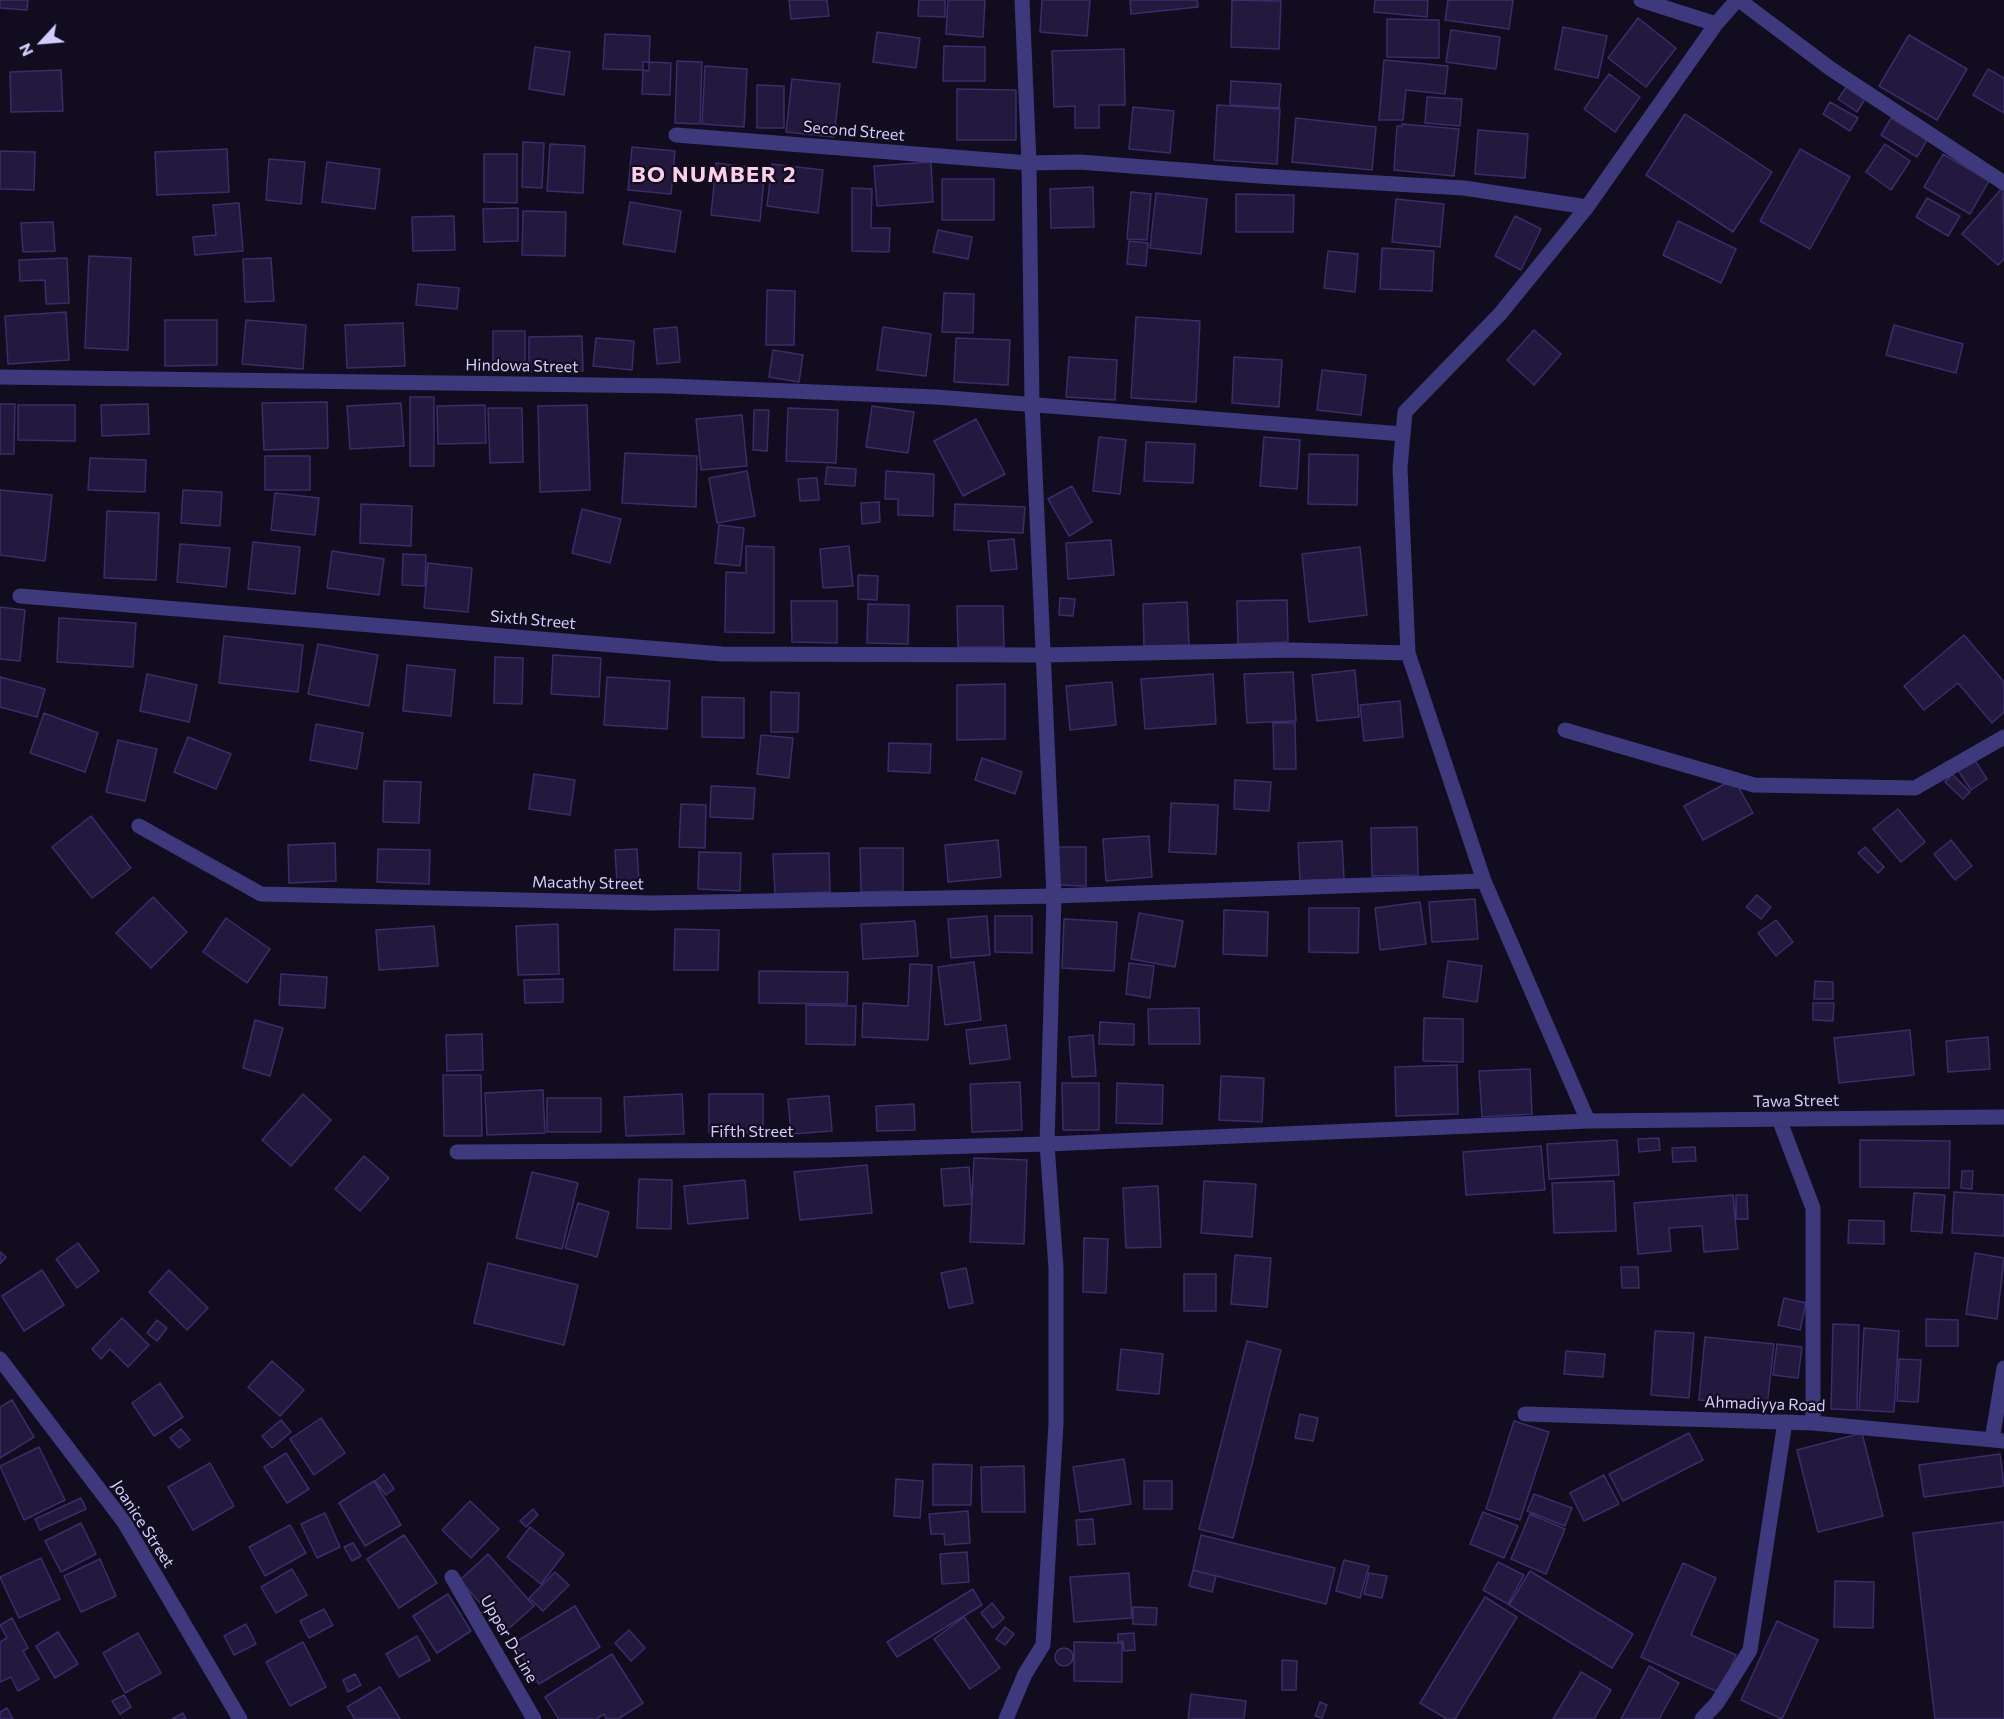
<!DOCTYPE html>
<html>
<head>
<meta charset="utf-8">
<style>
	body { margin:0 }
	#map { position:relative; width:2004px; height:1719px; overflow:hidden; background:#110d1f; font-family:Commissioner,sans-serif }
	canvas { display:block }
	.north { position:absolute; left:12px; top:12px; width:60px; height:60px; -webkit-text-stroke:4px #110d1f; paint-order:stroke; rotate:244deg; font-size:16px; font-weight:700; line-height:24px; text-align:center; color:#d4ccfe }
	.north::after { content:''; display:block; margin:auto; width:21px; height:27px; background:#d4ccfe; clip-path:polygon(50% 0,100% 100%,50% 72%,0 100%) }
</style>
</head>
<body>
<div id="map">
<canvas width="2004" height="1719"></canvas>
<div class="north">N</div>
</div>
<script>
const ctx = document.querySelector('canvas').getContext('2d');
ctx.lineJoin = 'round';
function paint(path, color) {
  ctx.fillStyle = color;
  ctx.fill(path, 'evenodd');
}
function trace(path, color, width, dash) {
  ctx.strokeStyle = color;
  ctx.lineWidth = width;
  ctx.lineCap = dash ? 'butt' : 'round';
  ctx.setLineDash(dash || []);
  ctx.stroke(path);
}
function label(font, color, halo, rows, align = 'center') {
  ctx.font = font + ' Commissioner,sans-serif';
  ctx.lineWidth = 4.5;
  ctx.setLineDash([]);
  ctx.textBaseline = 'middle';
  ctx.strokeStyle = halo;
  ctx.fillStyle = color;
  for (const [text, x, y, turn = 0] of rows) {
    ctx.save();
    ctx.translate(x, y);
    ctx.rotate((+turn || 0) * Math.PI / 180);
    ctx.textAlign = isNaN(turn) ? turn : align;
    if (halo) ctx.strokeText(text, 0, 0);
    ctx.fillText(text, 0, 0);
    ctx.restore();
  }
}
const building = new Path2D(`
	M0,0h28l-1,10 -27,-2z
	M789,0h38l2,16 -38,3z
	M919,0h26v17l-27,-1z
	M948,0h37l-2,37 -37,-3z
	M1042,0h48l-3,36 -47,-4z
	M1130,0h67l1,7 -67,7z
	M1232,0l49,1 -2,48 -48,-2z
	M1375,0h53l-1,17 -53,-5z
	M1448,0h65l-4,29 -64,-9z
	M1638,18l38,30 -30,39 -38,-29z
	M1387,19l52,1v38l-52,-1z
	M1563,27l44,9 -9,42 -43,-9z
	M1451,30l49,7 -4,32 -50,-7z
	M877,32l43,6 -4,30 -43,-6z
	M605,34l45,2 -1,26h-6v8l-40,-1z
	M1909,35l58,34 -30,51 -58,-34z
	M944,46l41,1v34h-42z
	M535,47l35,5 -6,43 -35,-6z
	M1124,49l1,56h-26v23h-24v-22l-21,1 -2,-56z
	M1384,60l64,6 -3,28 -39,-4 -3,30h-24z
	M677,61l25,1 -2,62 -25,-1z
	M649,62l22,1 -1,32 -28,-1 1,-24 6,1z
	M705,66l42,3 -3,58 -42,-3z
	M1988,69l16,9v35l-31,-18z
	M61,70l2,41 -52,1 -1,-40z
	M1609,74l31,23 -25,35 -31,-23z
	M792,79l48,5 -6,53 -48,-5z
	M1231,81l50,3 -2,24 -49,-3z
	M757,85l27,1v42h-27z
	M1847,86l18,13 -8,13 -19,-13z
	M957,89l59,1v50h-59z
	M1427,97l35,2 -2,27 -35,-3z
	M1830,102l28,16 -8,13 -27,-17z
	M1217,105l63,4 -3,55 -63,-4z
	M1133,107l41,4 -4,42 -41,-4z
	M1685,114l87,58 -39,60 -87,-57z
	M1296,118l80,9 -4,43 -80,-8z
	M1891,118l36,22 -10,17 -36,-22z
	M1402,124l57,5 -5,47 -60,-6 3,-44h5z
	M1478,130l50,4 -3,44 -50,-4z
	M523,142l21,1 -2,45 -20,-1z
	M550,144l35,2 -2,47 -36,-2z
	M1885,144l25,17 -19,29 -25,-18z
	M632,147l43,4 -4,43 -43,-4z
	M227,149l2,43 -72,3 -2,-43z
	M1800,149l50,28 -40,72 -50,-28z
	M0,151l35,1 -1,38 -34,-1z
	M484,154h33v49l-33,-1z
	M1943,154l46,27 -19,33 -46,-27z
	M269,159l36,3 -4,42 -35,-4z
	M327,162l53,7 -5,40 -53,-7z
	M931,162l2,40 -56,4 -3,-40z
	M716,163l49,6 -5,52 -49,-6z
	M772,164l51,6 -5,43 -51,-7z
	M942,179h52v41h-52z
	M1093,187l1,40 -43,1 -1,-39z
	M2003,187l1,72 -6,6 -36,-31z
	M852,188l20,1 -1,39h19l-1,24 -37,-1z
	M1131,192l20,2 -4,46 -20,-1z
	M1156,193l51,6 -6,55 -51,-6z
	M1236,194l58,1 -1,37h-57z
	M1927,198l33,18 -12,20 -32,-19z
	M1396,199l48,5 -4,43 -48,-5z
	M630,202l51,9 -6,41 -52,-8z
	M239,203l4,48 -48,4 -2,-18 23,-2 -3,-30z
	M518,208v33l-34,1 -1,-33z
	M523,211l43,1 -1,44 -43,-1z
	M454,216l1,34 -42,1 -1,-34z
	M1515,216l26,13 -20,41 -26,-14z
	M1678,221l58,28 -15,34 -58,-28z
	M53,222l2,29 -32,1 -2,-29z
	M938,230l34,7 -4,22 -35,-7z
	M1129,241l19,2 -2,23 -19,-2z
	M1382,248l52,3 -2,40 -52,-2z
	M1328,251l30,3 -3,38 -31,-4z
	M89,256l42,2 -3,92 -43,-2z
	M67,258l2,45 -23,1 -1,-24 -25,1 -1,-21z
	M271,258l3,43 -29,1 -2,-43z
	M418,284l41,4 -2,21 -41,-4z
	M767,290l28,1 -1,54h-28z
	M944,293l30,1 -1,39 -31,-1z
	M66,312l3,48 -61,4 -3,-48z
	M1136,317l64,4 -4,81 -65,-4z
	M165,320h52v45l-52,1z
	M246,320l60,5 -3,44 -61,-5z
	M403,323l2,43 -58,2 -2,-43z
	M1894,325l69,19 -7,29 -70,-18z
	M677,327l3,35 -23,2 -3,-35z
	M883,327l48,7 -5,42 -49,-6z
	M1534,330l27,24 -27,31 -27,-25z
	M493,331h32v37h-32z
	M582,336l1,35 -54,1v-35z
	M596,338l38,3 -2,29 -39,-4z
	M956,338l54,2 -2,45 -54,-3z
	M773,350l30,5 -4,27 -30,-5z
	M1069,357l48,3 -2,40 -49,-3z
	M1234,357l48,3 -3,47 -47,-4z
	M1322,370l44,5 -5,40 -44,-5z
	M410,397h24v69h-24z
	M327,402l1,46 -64,2 -2,-47z
	M401,403l3,43 -54,3 -3,-43z
	M0,404h15l-1,50h-14z
	M148,404l1,30 -47,2 -1,-31z
	M18,405h57v36l-57,-1z
	M485,405l1,38 -48,1 -1,-38z
	M587,405l3,85 -50,2 -2,-86z
	M872,406l42,6 -6,41 -42,-6z
	M488,408h34l1,54 -33,1z
	M788,408l50,2 -2,53 -50,-2z
	M754,410h15l-2,41 -14,-1z
	M742,415l5,51 -46,4 -5,-51z
	M976,419l29,55 -42,22 -29,-55z
	M1099,437l27,3 -6,54 -27,-3z
	M1264,437l36,3 -3,49 -37,-3z
	M1146,442l49,2 -2,39 -49,-2z
	M625,453l72,3 -1,51 -74,-4z
	M1309,454l49,1 -1,50 -49,-1z
	M265,456h45v34h-45z
	M90,458l56,2 -1,32 -57,-2z
	M827,467l29,2 -1,17 -30,-2z
	M747,471l8,45 -38,7 -8,-45z
	M886,471l48,3 -1,42 -35,-1v-16h-13z
	M817,478l2,22 -19,1 -2,-22z
	M1072,486l20,36 -23,14 -21,-37z
	M0,490l52,5 -7,66 -45,-6z
	M183,490l39,2 -2,34 -39,-3z
	M275,493l44,5 -4,37 -44,-5z
	M879,502l1,20 -18,2 -1,-21z
	M361,504l51,2 -1,40 -51,-3z
	M955,504l70,3 -2,26 -69,-3z
	M582,509l39,10 -11,44 -38,-10z
	M107,511l52,2 -3,67 -52,-2z
	M719,525l25,3 -4,38 -25,-3z
	M1014,539l3,30 -26,2 -3,-30z
	M1111,540l3,35 -46,4 -2,-36z
	M253,542l47,5 -5,47 -47,-5z
	M180,544l50,4 -4,39 -49,-5z
	M746,546l28,1v86l-49,-1 1,-60 20,1z
	M849,546l4,40 -30,2 -3,-39z
	M1360,547l7,68 -58,7 -7,-68z
	M332,551l52,8 -5,36 -52,-7z
	M403,554l23,1 -1,31 -23,-1z
	M428,563l44,5 -4,44 -44,-4z
	M858,575l20,1 -1,24 -19,-1z
	M1060,598l15,1 -2,17 -14,-1z
	M1287,600l1,42 -50,2 -1,-43z
	M791,601h46v42l-45,-1z
	M1187,602l2,43 -45,1 -1,-42z
	M868,604l41,1 -1,39 -41,-1z
	M957,606h46l1,41h-46z
	M0,607l25,3 -5,51 -20,-2z
	M59,618l77,5 -3,44 -76,-5z
	M1964,635l40,47v30l-12,11 -34,-40 -34,27 -20,-24z
	M224,636l79,9 -5,47 -79,-9z
	M318,644l60,11 -9,51 -61,-12z
	M553,655l48,3 -2,39 -48,-3z
	M495,657l28,1 -1,46 -28,-1z
	M407,665l48,5 -4,46 -48,-5z
	M1355,670l4,47 -42,4 -5,-46z
	M1293,672l3,49 -49,2 -3,-49z
	M147,674l50,11 -8,37 -49,-11z
	M1213,674l3,50 -71,5 -4,-50z
	M0,677l45,12 -8,28 -37,-10z
	M607,677l63,4 -3,48 -63,-4z
	M1112,682l4,43 -46,5 -4,-44z
	M1005,684v55l-48,1v-55z
	M771,692l28,1 -1,39h-27z
	M702,697l42,1v40l-42,-1z
	M1400,701l3,36 -39,4 -4,-36z
	M44,713l54,20 -13,39 -55,-19z
	M1273,723h22l1,46h-22z
	M316,724l47,9 -6,36 -47,-9z
	M761,735l32,3 -4,40 -32,-4z
	M188,737l43,17 -15,35 -42,-17z
	M118,740l39,9 -12,52 -39,-9z
	M889,743l42,1 -1,29 -42,-2z
	M1972,756l15,23 -16,11 -15,-23z
	M982,758l40,14 -7,22 -40,-14z
	M534,774l41,6 -5,35 -41,-6z
	M1952,774l18,18 -7,7 -18,-17z
	M1734,779l19,34 -50,27 -19,-34z
	M1235,780l36,2 -2,29 -35,-2z
	M384,781l37,1 -2,41 -36,-1z
	M711,786l44,2 -2,31 -43,-2z
	M1171,803l47,2 -2,49 -47,-2z
	M681,804l25,1 -1,43 -26,-1z
	M1898,809l27,33 -24,20 -28,-33z
	M91,816l40,52 -39,30 -40,-51z
	M1417,827l1,48 -46,1 -1,-48z
	M1149,836l3,41 -46,4 -3,-42z
	M998,840l3,37 -53,5 -3,-37z
	M1951,840l21,26 -17,14 -21,-26z
	M1342,841l2,38 -44,2 -2,-38z
	M335,843l1,38 -47,2 -1,-38z
	M1058,847h28v39l-28,-1z
	M1865,847l19,20 -6,6 -20,-20z
	M860,848h43v43l-42,1z
	M378,849l52,1 -1,34 -52,-2z
	M637,849l2,34 -22,1 -2,-34z
	M699,852l42,1 -1,38 -42,-2z
	M829,853l1,39 -55,2 -2,-40z
	M1757,895l14,12 -10,12 -15,-12z
	M153,897l34,35 -36,36 -35,-35z
	M1475,899l3,40 -46,3 -3,-40z
	M1420,902l6,42 -46,6 -5,-42z
	M1309,908h50l-1,45 -49,-1z
	M1224,910l44,2 -1,44 -44,-2z
	M1139,913l44,8 -8,46 -44,-8z
	M987,916l3,39 -39,3 -3,-39z
	M995,916h37v37l-37,-1z
	M226,918l44,31 -23,34 -44,-31z
	M1064,919l53,3 -3,49 -52,-3z
	M1776,920l17,22 -17,14 -18,-23z
	M915,921l3,35 -55,3 -2,-35z
	M558,924l1,50 -41,1 -2,-49z
	M434,926l4,40 -59,4 -3,-40z
	M675,929l44,1 -1,40h-44z
	M1448,961l34,5 -5,36 -34,-5z
	M974,962l7,58 -36,5 -7,-58z
	M1129,963l25,3 -4,32 -24,-4z
	M910,964l22,1 -4,75 -66,-3 1,-34 45,3z
	M759,971l89,1 -1,32 -88,-1z
	M281,974l46,3 -2,31 -46,-3z
	M563,979v23l-38,1 -1,-23z
	M1815,981l18,1v17h-19z
	M1813,1003h21l-1,18 -20,-1z
	M806,1005l50,1 -1,39 -49,-1z
	M1199,1008l1,36h-51l-1,-35z
	M1424,1018l39,1v43l-40,-1z
	M255,1020l28,8 -13,48 -27,-8z
	M1100,1022l34,2v21l-35,-1z
	M1006,1025l4,34 -40,5 -4,-34z
	M1910,1030l4,45 -75,8 -5,-45z
	M482,1034l1,36 -36,1 -1,-36z
	M1093,1035l3,41 -24,1 -3,-40z
	M1988,1037l2,32 -42,3 -2,-31z
	M1457,1065l1,49 -62,2 -1,-49z
	M1530,1069l2,45 -50,3 -3,-46z
	M443,1075h38l1,61h-38z
	M1221,1076l43,2 -2,44 -43,-2z
	M1020,1082l2,48 -50,2 -2,-48z
	M1062,1083h37v47h-36z
	M1117,1083l46,2 -1,39 -46,-1z
	M543,1090l2,43 -58,2 -2,-42z
	M303,1094l28,26 -40,46 -29,-26z
	M682,1094l2,40 -58,2 -2,-39z
	M709,1094h54v39h-54z
	M829,1096l3,35 -41,3 -3,-35z
	M547,1098h54v34h-54z
	M914,1104l1,26 -38,1 -1,-25z
	M1659,1138l1,12 -21,2 -1,-13z
	M1617,1140l2,35 -70,4 -2,-35z
	M1860,1140l90,1 -1,47 -89,-1z
	M1541,1146l4,44 -79,5 -3,-43z
	M1695,1147l1,14 -23,1 -1,-14z
	M364,1156l25,22 -29,33 -25,-22z
	M974,1158l53,2 -3,84 -54,-2z
	M867,1165l5,48 -72,7 -6,-48z
	M969,1167l3,37 -28,2 -3,-37z
	M1962,1171h11l-1,18 -11,-1z
	M532,1172l46,11 -16,66 -46,-11z
	M639,1179l33,1 -1,49 -34,-1z
	M745,1180l3,38 -60,6 -4,-38z
	M1204,1181l52,3 -4,53 -51,-4z
	M1614,1181l2,50 -62,2 -2,-50z
	M1158,1186l3,61 -35,1 -3,-60z
	M1954,1192l50,3v41l-52,-3z
	M1914,1193l31,2 -3,38 -31,-2z
	M1733,1195l5,54 -34,3 -2,-26 -33,2 2,23 -33,3 -4,-51z
	M1736,1195h11l1,24h-12z
	M578,1203l31,9 -12,45 -32,-9z
	M1849,1220l35,1v23l-36,-1z
	M1084,1238l24,1 -2,54 -23,-1z
	M78,1243l21,28 -22,17 -21,-29z
	M0,1252l6,5 -6,7z
	M1975,1253l29,5 -7,61 -31,-5z
	M1235,1255l36,3 -4,49 -36,-3z
	M488,1263l90,22 -14,60 -90,-22z
	M1621,1267h17l1,21h-17z
	M966,1268l7,35 -24,5 -8,-35z
	M42,1270l22,35 -40,26 -22,-35z
	M169,1270l39,38 -21,22 -38,-38z
	M1184,1274h32v37h-32z
	M1784,1298l22,5 -6,27 -22,-5z
	M122,1318l27,27 -21,22 -18,-18 -9,10 -9,-10z
	M1926,1319l32,1v26h-32z
	M157,1320l10,8 -10,13 -10,-8z
	M1833,1324l26,1 -2,85 -26,-1z
	M1864,1328l35,3 -5,81 -35,-2z
	M1655,1331l39,2 -5,65 -38,-3z
	M1705,1337l69,7 -7,63 -68,-7z
	M1247,1341l34,9 -48,188 -34,-9z
	M1777,1344l25,3 -4,31 -25,-3z
	M1121,1349l42,5 -4,40 -42,-4z
	M1566,1351l39,3 -2,23 -39,-3z
	M1899,1359l22,1 -3,42 -21,-1z
	M272,1361l32,29 -24,26 -32,-29z
	M160,1383l23,34 -29,19 -22,-33z
	M12,1400l22,37 -34,21v-51z
	M1300,1414l18,4 -5,23 -18,-3z
	M321,1418l24,35 -31,22 -24,-36z
	M281,1420l10,12 -19,16 -10,-12z
	M1514,1421l35,11 -29,88 -34,-11z
	M181,1429l9,11 -11,8 -9,-10z
	M1689,1433l14,27 -80,41 -14,-27z
	M1862,1433l21,83 -65,16 -21,-82z
	M39,1447l26,53 -41,20 -24,-54z
	M286,1453l23,36 -22,14 -23,-36z
	M2000,1454l4,32 -80,11 -5,-32z
	M1124,1459l7,45 -51,8 -7,-45z
	M210,1463l24,43 -41,24 -25,-43z
	M933,1464l39,1 -1,40h-38z
	M1024,1466l1,46h-43l-1,-45z
	M384,1474l10,15 -8,6 -11,-14z
	M1604,1475l15,29 -35,17 -14,-28z
	M896,1479l27,2 -3,37 -26,-2z
	M374,1481l27,44 -36,21 -26,-43z
	M1144,1481h28v28h-28z
	M1534,1494l38,14 -7,18 -38,-15z
	M81,1498l5,11 -46,21 -5,-11z
	M470,1501l29,28 -28,29 -29,-28z
	M533,1509l5,6 -12,12 -6,-6z
	M968,1511l2,32 -25,2 -1,-11h-13l-2,-20z
	M1483,1512l35,14 -14,32 -34,-14z
	M325,1513l15,34 -23,11 -16,-34z
	M1530,1514l35,15 -19,45 -35,-15z
	M1093,1519l2,25 -17,1 -2,-25z
	M2004,1522v197h-69l-22,-186z
	M81,1523l15,31 -35,18 -16,-31z
	M290,1525l16,28 -41,23 -16,-29z
	M530,1527l34,27 -23,30 -34,-27z
	M404,1535l33,48 -38,25 -32,-49z
	M1201,1535l134,33 -9,36 -133,-34z
	M353,1543l8,13 -9,5 -8,-14z
	M967,1552l2,30 -27,2 -2,-30z
	M488,1554l46,52 -29,26 -45,-52z
	M41,1558l19,41 -41,19 -19,-41z
	M100,1559l16,37 -35,16 -17,-36z
	M1344,1560l25,6 -9,32 -24,-7z
	M1498,1562l26,13 -16,29 -25,-14z
	M1683,1563l33,15 -25,57 45,20 -16,38 -79,-36z
	M292,1569l15,26 -31,18 -15,-26z
	M1193,1570l23,6 -4,16 -23,-6z
	M1530,1571l103,63 -21,34 -103,-63z
	M555,1572l14,13 -26,26 -14,-13z
	M1129,1573l3,45 -58,4 -4,-45z
	M1369,1573l18,3 -5,22 -18,-4z
	M1835,1581l39,1 -1,46 -39,-1z
	M973,1589l9,16 -85,52 -10,-15z
	M448,1594l23,37 -34,22 -24,-37z
	M1485,1597l32,20 -62,102h-8l-27,-16z
	M992,1603l12,15 -11,10 -12,-15z
	M575,1606l25,41 -61,37 -25,-41z
	M1133,1607l24,1 -1,17 -23,-1z
	M324,1609l9,16 -24,13 -9,-17z
	M964,1617l36,51 -30,21 -36,-50z
	M12,1618l16,30 -5,3 16,28 -21,12 -7,-14 -11,5v-40l7,-4 -7,-13z
	M1777,1621l41,19 -36,79 -41,-19z
	M246,1624l10,20 -22,11 -10,-19z
	M1005,1627l9,7 -9,11 -9,-6z
	M629,1630l16,18 -14,13 -16,-18z
	M58,1632l20,32 -23,14 -19,-32z
	M138,1633l23,40 -36,20 -22,-40z
	M1134,1633l1,17 -11,1 -1,-10 -5,1v-8z
	M417,1636l13,24 -31,17 -13,-23z
	M303,1642l23,45 -36,19 -24,-44z
	M1074,1642l48,1v39l-48,-1z
	M1055 1657a9 9 0 1 1 18 0a9 9 0 1 1-18 0Z
	M612,1654l31,49 -25,16h-11l-3,-5 -8,5h-37l-14,-22z
	M1282,1660l15,1 -1,29h-14z
	M1649,1666l30,17 -20,36h-38z
	M1581,1672l30,18 -17,29h-41z
	M355,1674l6,11 -13,7 -5,-12z
	M380,1687l20,32h-45l-8,-12z
	M1191,1694l55,7 -2,18h-56z
	M124,1695l7,12 -11,7 -8,-13z
	M1320,1702l7,3 -5,13 -7,-2z
	M7,1708l6,11h-13v-7z
	M183,1713l3,6h-14z`);
paint(building, '#23193f');
trace(building, '#3b2c6a', 1.5);
trace(new Path2D(`
	M1641,0l75,24
	M1739,0l92,69 173,114
	M676,135l353,28 51,-1 179,14 205,12 123,19
	M0,377l669,9 267,11 467,37
	M20,596l702,58 321,1 249,-5 116,3
	M1565,730l189,55 161,3 89,-51
	M139,826l122,68 391,9 402,-7 430,-15
	M1779,1119l34,89v215
	M1588,1121l-104,-240 -76,-228 -8,-185 5,-56 95,-98 87,-107 129,-183 21,-24
	M457,1152l370,-2 220,-6 541,-23 416,-4
	M0,1359l124,163 116,197
	M1525,1414l288,9 191,18
	M1992,1440l12,-72
	M452,1577l82,142
	M1006,1719l19,-45 18,-29 13,-222v-155l-9,-124 7,-248 -22,-492 -3,-241 -7,-163
	M1702,1719l15,-16 33,-53 35,-228`), '#3e397d', 15);
label('16px', '#d4ccfe', '#110d1f', [
	["Second Street",854,131,5],
	["Hindowa Street",522,366,1],
	["Sixth Street",533,620,5],
	["Macathy Street",588,883,1],
	["Tawa Street",1796,1101,-1],
	["Fifth Street",752,1132],
	["Ahmadiyya Road",1765,1404,2],
	["Joanice Street",143,1524,57],
	["Upper D-Line",509,1639,60]
]);
ctx.letterSpacing = '1.5px';
label('bold 22px', '#feceea', '#110d1f', [
	["BO NUMBER 2",714,175]
]);
ctx.letterSpacing = '0px';
</script>
</body>
</html>
